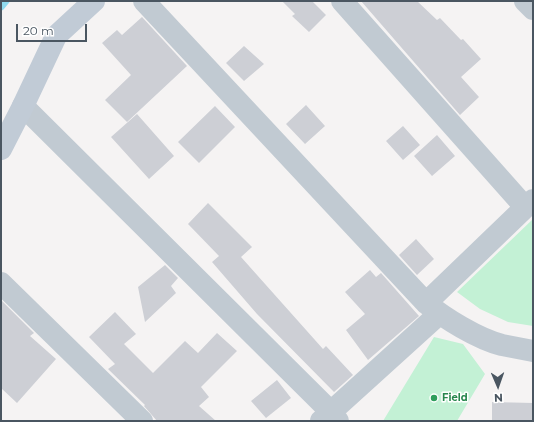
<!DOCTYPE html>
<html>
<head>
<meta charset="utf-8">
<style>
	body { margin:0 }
	#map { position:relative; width:534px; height:422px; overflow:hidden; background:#f5f3f3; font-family:Montserrat,sans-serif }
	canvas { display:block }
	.frame { position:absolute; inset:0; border:2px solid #4a5661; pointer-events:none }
	.north { position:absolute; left:478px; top:366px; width:40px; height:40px; -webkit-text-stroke:3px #fff; paint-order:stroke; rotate:178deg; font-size:11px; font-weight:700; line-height:16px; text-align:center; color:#4a5661 }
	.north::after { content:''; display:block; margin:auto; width:14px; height:18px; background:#4a5661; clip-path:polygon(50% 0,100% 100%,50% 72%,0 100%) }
	.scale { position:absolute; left:16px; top:24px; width:71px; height:18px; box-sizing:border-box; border:2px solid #4a5661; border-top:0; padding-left:5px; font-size:12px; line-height:14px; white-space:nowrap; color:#4a5661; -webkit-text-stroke:3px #fff; paint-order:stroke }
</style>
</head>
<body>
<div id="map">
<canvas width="534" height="422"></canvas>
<div class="frame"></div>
<div class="north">N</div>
<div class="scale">20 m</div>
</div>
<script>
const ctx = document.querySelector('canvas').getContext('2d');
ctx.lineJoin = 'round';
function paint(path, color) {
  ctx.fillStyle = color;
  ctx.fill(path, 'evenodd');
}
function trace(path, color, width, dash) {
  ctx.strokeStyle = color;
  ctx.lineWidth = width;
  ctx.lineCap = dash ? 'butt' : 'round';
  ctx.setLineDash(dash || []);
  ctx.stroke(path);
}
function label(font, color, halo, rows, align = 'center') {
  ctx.font = font + ' Montserrat,sans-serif';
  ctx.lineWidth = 3;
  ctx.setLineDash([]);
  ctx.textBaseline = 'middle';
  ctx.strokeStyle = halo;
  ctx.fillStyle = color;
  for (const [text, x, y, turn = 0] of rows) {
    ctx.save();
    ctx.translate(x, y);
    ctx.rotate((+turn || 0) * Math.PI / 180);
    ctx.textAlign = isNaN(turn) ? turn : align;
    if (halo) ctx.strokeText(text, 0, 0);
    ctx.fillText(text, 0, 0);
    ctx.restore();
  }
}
paint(new Path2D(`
	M533,219v107l-25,-4 -28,-13 -23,-17z
	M434,337l29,7 22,30 -28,47h-74z`), '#c3f1d5');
trace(new Path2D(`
	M1,7l5,-6`), '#90daee', 7);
paint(new Path2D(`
	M282,1h30l14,14 -17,17 -17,-16 3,-2z
	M361,1h56l20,19 3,-2 21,22 2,-1 18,20 -20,18 18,20 -19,18z
	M142,17l45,49 -60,56 -22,-22 26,-25 -29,-32 15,-13 5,5z
	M244,46l20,18 -20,17 -18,-18z
	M306,105l19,21 -20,18 -19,-20z
	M215,106l20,21 -36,36 -21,-21z
	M137,114l37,42 -25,23 -38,-42z
	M403,126l17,19 -17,15 -17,-19z
	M437,135l18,21 -23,20 -18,-20z
	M208,203l44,44 -11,10 82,92 3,-3 27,29 -19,17 -77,-78 -45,-52 7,-6 -31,-32z
	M416,239l18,20 -17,16 -18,-20z
	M165,265l13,13 -7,8 5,7 -31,29 -7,-35z
	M370,270l6,7 5,-4 38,43 -51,44 -22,-30 19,-16 -20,-22z
	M1,300l33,33 -4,3 26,23 -39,44 -16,-15z
	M115,312l21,22 -12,10 29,29 32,-32 13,12 19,-20 20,18 -36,36 8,10 -10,9 17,15h-59l-13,-15 1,-1 -37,-36 7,-5 -26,-27z
	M277,380l14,18 -25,20 -15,-17z
	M492,402l41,1v18h-41z`), '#cdcfd5');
trace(new Path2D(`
	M144,1l282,302c18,15 52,36 76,42 10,2 21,4 31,6
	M342,1l183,206
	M525,1l8,8
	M23,106l308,306 7,9
	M1,283l141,138
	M426,303l107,-103
	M321,421l118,-107`), '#c1cad2', 22);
trace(new Path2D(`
	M1,149l22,-43 33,-70 38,-35`), '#c1cbd6', 22);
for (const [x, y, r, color] of [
	[434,398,4,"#2e9e5b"]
]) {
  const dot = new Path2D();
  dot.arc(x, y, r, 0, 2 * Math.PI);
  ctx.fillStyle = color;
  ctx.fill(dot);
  trace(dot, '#fff', 1.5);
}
label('bold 10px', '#27864d', '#fff', [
	["Field",442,398]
], 'left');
</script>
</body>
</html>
